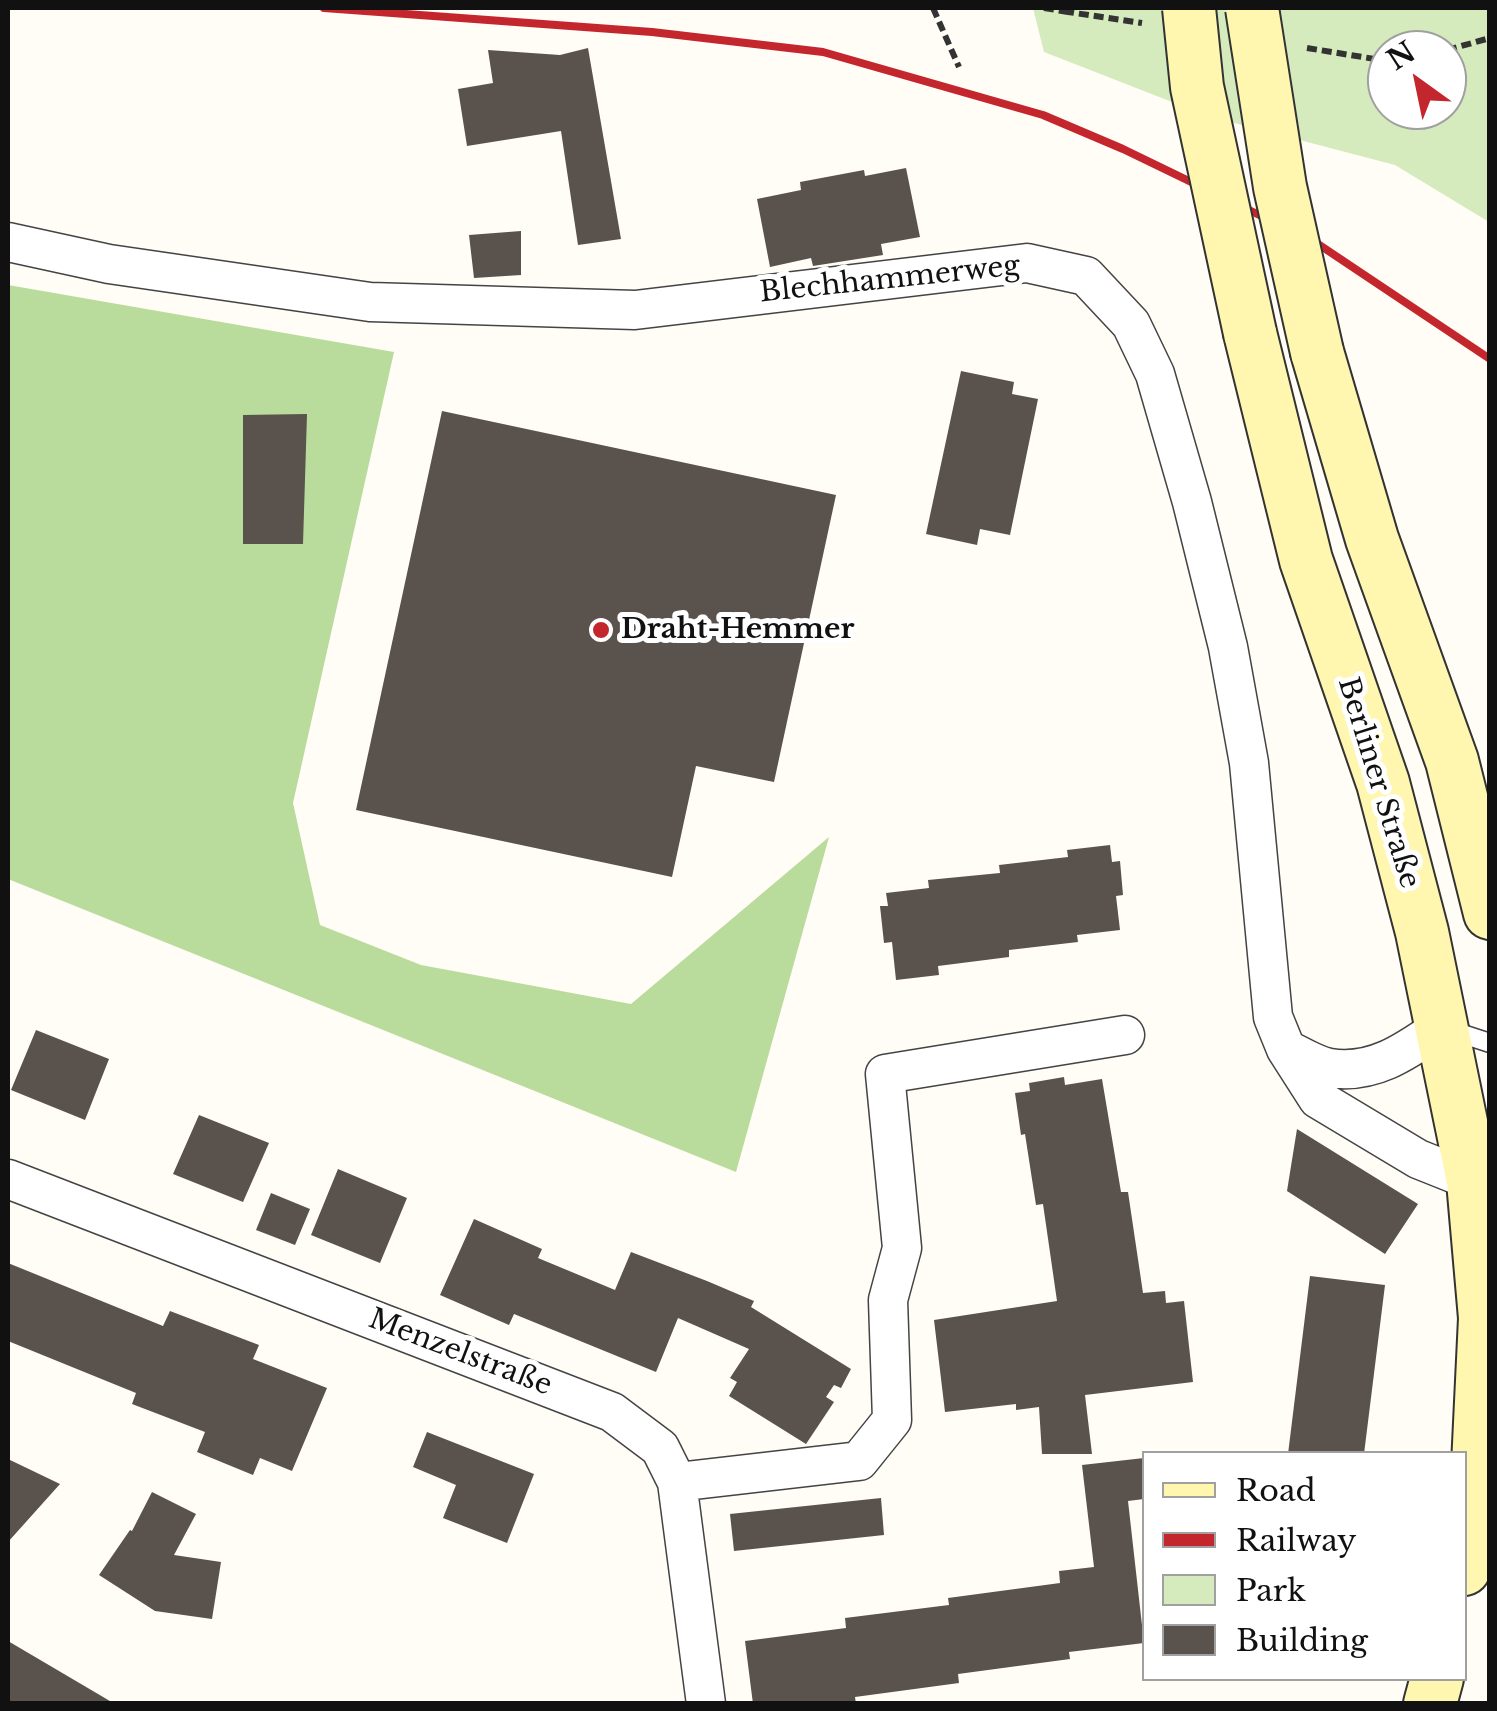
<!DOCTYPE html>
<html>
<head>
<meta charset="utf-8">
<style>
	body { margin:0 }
	#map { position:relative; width:1497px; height:1711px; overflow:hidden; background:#fffdf5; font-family:"Libre Baskerville",serif }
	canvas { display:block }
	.frame { position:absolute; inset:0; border:10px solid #111; pointer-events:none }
	.legend { position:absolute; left:1142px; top:1451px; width:325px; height:230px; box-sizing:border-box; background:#fff; border:2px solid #a0a0a0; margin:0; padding:12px 18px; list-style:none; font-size:30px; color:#111 }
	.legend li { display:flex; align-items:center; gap:20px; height:50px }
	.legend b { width:50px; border:2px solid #a0a0a0 }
	.north { position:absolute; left:1367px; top:30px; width:100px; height:100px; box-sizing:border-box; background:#fff; border:2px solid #a0a0a0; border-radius:50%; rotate:327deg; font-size:28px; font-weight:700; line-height:40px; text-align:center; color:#111 }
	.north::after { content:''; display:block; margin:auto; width:35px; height:45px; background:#c4262e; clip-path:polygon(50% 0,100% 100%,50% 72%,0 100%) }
</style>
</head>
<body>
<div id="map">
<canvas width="1497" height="1711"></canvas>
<div class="frame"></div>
<ul class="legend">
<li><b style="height:12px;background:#fff6b0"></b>Road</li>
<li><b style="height:12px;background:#c4262e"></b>Railway</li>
<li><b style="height:28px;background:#d5ebbd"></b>Park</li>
<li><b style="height:28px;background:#5a524d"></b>Building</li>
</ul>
<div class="north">N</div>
</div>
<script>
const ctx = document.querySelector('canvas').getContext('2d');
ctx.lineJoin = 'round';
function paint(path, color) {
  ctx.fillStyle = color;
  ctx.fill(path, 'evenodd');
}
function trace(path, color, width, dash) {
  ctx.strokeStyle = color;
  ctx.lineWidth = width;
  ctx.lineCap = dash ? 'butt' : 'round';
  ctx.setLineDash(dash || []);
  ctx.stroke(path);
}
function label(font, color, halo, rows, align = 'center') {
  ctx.font = font + ' "Libre Baskerville",serif';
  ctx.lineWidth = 10;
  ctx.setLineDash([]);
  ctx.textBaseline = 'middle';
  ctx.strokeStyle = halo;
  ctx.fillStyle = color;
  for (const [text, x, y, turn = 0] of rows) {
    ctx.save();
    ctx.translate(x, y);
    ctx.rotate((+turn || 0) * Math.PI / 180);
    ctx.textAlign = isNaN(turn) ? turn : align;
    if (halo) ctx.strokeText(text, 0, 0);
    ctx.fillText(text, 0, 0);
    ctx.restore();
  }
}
paint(new Path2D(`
	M1033,8h456v214l-94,-57 -187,-49 -164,-64zM1387,50h60v60h-60z`), '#d5ebbd');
paint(new Path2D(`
	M8,285l386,67 -101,451 27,122 101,40 210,39 198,-167 -93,335 -728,-293z`), '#b9dc9c');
paint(new Path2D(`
	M588,48l33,191 -43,6 -17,-114 -94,15 -9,-57 35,-6 -5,-33 72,5z
	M906,168l14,69 -39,7 2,11 -70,11 -2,-8 -41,9 -13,-68 44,-9 -1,-8 64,-12 1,6z
	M521,231v44l-47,3 -5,-43z
	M961,371l53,11 -2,12 26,5 -28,136 -30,-6 -3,16 -51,-11z
	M442,411l394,84 -62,287 -78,-16 -24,111 -316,-67z
	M307,414l-4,130h-60v-129z
	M1110,845l2,17 8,-1 3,34 -7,1 4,34 -43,5 1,7 -69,8v7l-71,9 1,9 -43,5 -4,-38 -8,1 -4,-37h8l-2,-13 43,-5 -1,-8 72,-7 -1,-8 69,-8 -1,-7z
	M36,1030l73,29 -24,61 -74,-30z
	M1064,1077l1,8 37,-6 19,113h7l15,101 22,-2 1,12 18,-2 9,81 -108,13 7,59h-50l-3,-47 -23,3v-6l-71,8 -11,-92 123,-19 -14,-97 -7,1 -11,-71 -4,1 -6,-42 15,-2 -1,-8z
	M199,1115l70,28 -26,59 -70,-28z
	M1297,1129l121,75 -33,50 -98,-63z
	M338,1169l69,29 -27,65 -69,-28z
	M271,1193l39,16 -15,36 -39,-15z
	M474,1219l68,30 -4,9 77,32 16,-38 76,29 47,20 -3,6 100,62 -10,19 -7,-3 -8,12 8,5 -28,42 -77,-48 8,-14 -7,-4 19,-29 -71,-31 -22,54 -142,-58 -5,11 -69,-30z
	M8,1263l155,63 7,-15 89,34 -6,14 74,29 -35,83 -32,-13 -7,17 -56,-23 8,-20 -73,-28 4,-11 -128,-52z
	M1310,1276l75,9 -21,169h-76z
	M427,1432l107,42 -27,69 -64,-25 13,-33 -43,-18z
	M1144,1458v41l-16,2 16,142 -75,9 1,7 -112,15 1,9 -104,14 1,7h-103l-8,-63 101,-13 -1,-10 104,-13 -1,-7 112,-15 -1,-12 35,-4 -12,-102z
	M8,1459l52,25 -52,58z
	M152,1492l44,22 -22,41 47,7 -9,57 -57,-8 -56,-36 31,-45 2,1z
	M881,1498l3,37 -150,16 -4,-37z
	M8,1641l107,63h-107z`), '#5a524d');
const service = new Path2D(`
	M1447,1029l43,14`);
const minor = new Path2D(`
	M8,242l101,22 261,38 265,8 392,-47 59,13 45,48 24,50 37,128 36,145 21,116 24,254 13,32 32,50 100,60 55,22
	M1286,1049c13,6 30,17 44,19 44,7 78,-18 111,-41
	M8,1179l604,233 48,36 17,34 29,222
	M677,1482l182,-21 33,-41 -4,-120 14,-52 -17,-174 240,-39`);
const secondary = new Path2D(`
	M1250,333l56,227 77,223 39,149 51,249 12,137 -9,189 -12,62
	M1317,352l55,187 80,222 38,152
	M1430,1704l7,-26`);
trace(service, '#444', 21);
trace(minor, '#444', 41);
trace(secondary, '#333', 56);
trace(new Path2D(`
	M933,8l26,59
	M1044,8l24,4
	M1068,8v4l74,11
	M1307,48l80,13
	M1447,50l43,-12`), '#333', 6, [10, 5]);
trace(service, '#fff', 18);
trace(minor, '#fff', 38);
trace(secondary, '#fff6b0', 52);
trace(new Path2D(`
	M324,8l328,24 171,20 220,63 80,34 192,93 175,117`), '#c4262e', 8);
const secondaryBridge = new Path2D(`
	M1189,8l8,79 53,246
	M1252,8l28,179 37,165`);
trace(secondaryBridge, '#333', 56, []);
trace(secondaryBridge, '#fff6b0', 52);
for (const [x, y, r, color] of [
	[601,630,10,"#c4262e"]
]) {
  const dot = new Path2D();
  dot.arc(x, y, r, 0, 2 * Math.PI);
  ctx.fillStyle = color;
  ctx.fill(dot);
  trace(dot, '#fff', 4);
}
label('28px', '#111', '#fff', [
	["Blechhammerweg",890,280,-6],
	["Berliner Straße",1378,783,73],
	["Menzelstraße",460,1353,21]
]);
label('bold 28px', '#111', '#fff', [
	["Draht-Hemmer",621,630]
], 'left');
</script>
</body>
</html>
